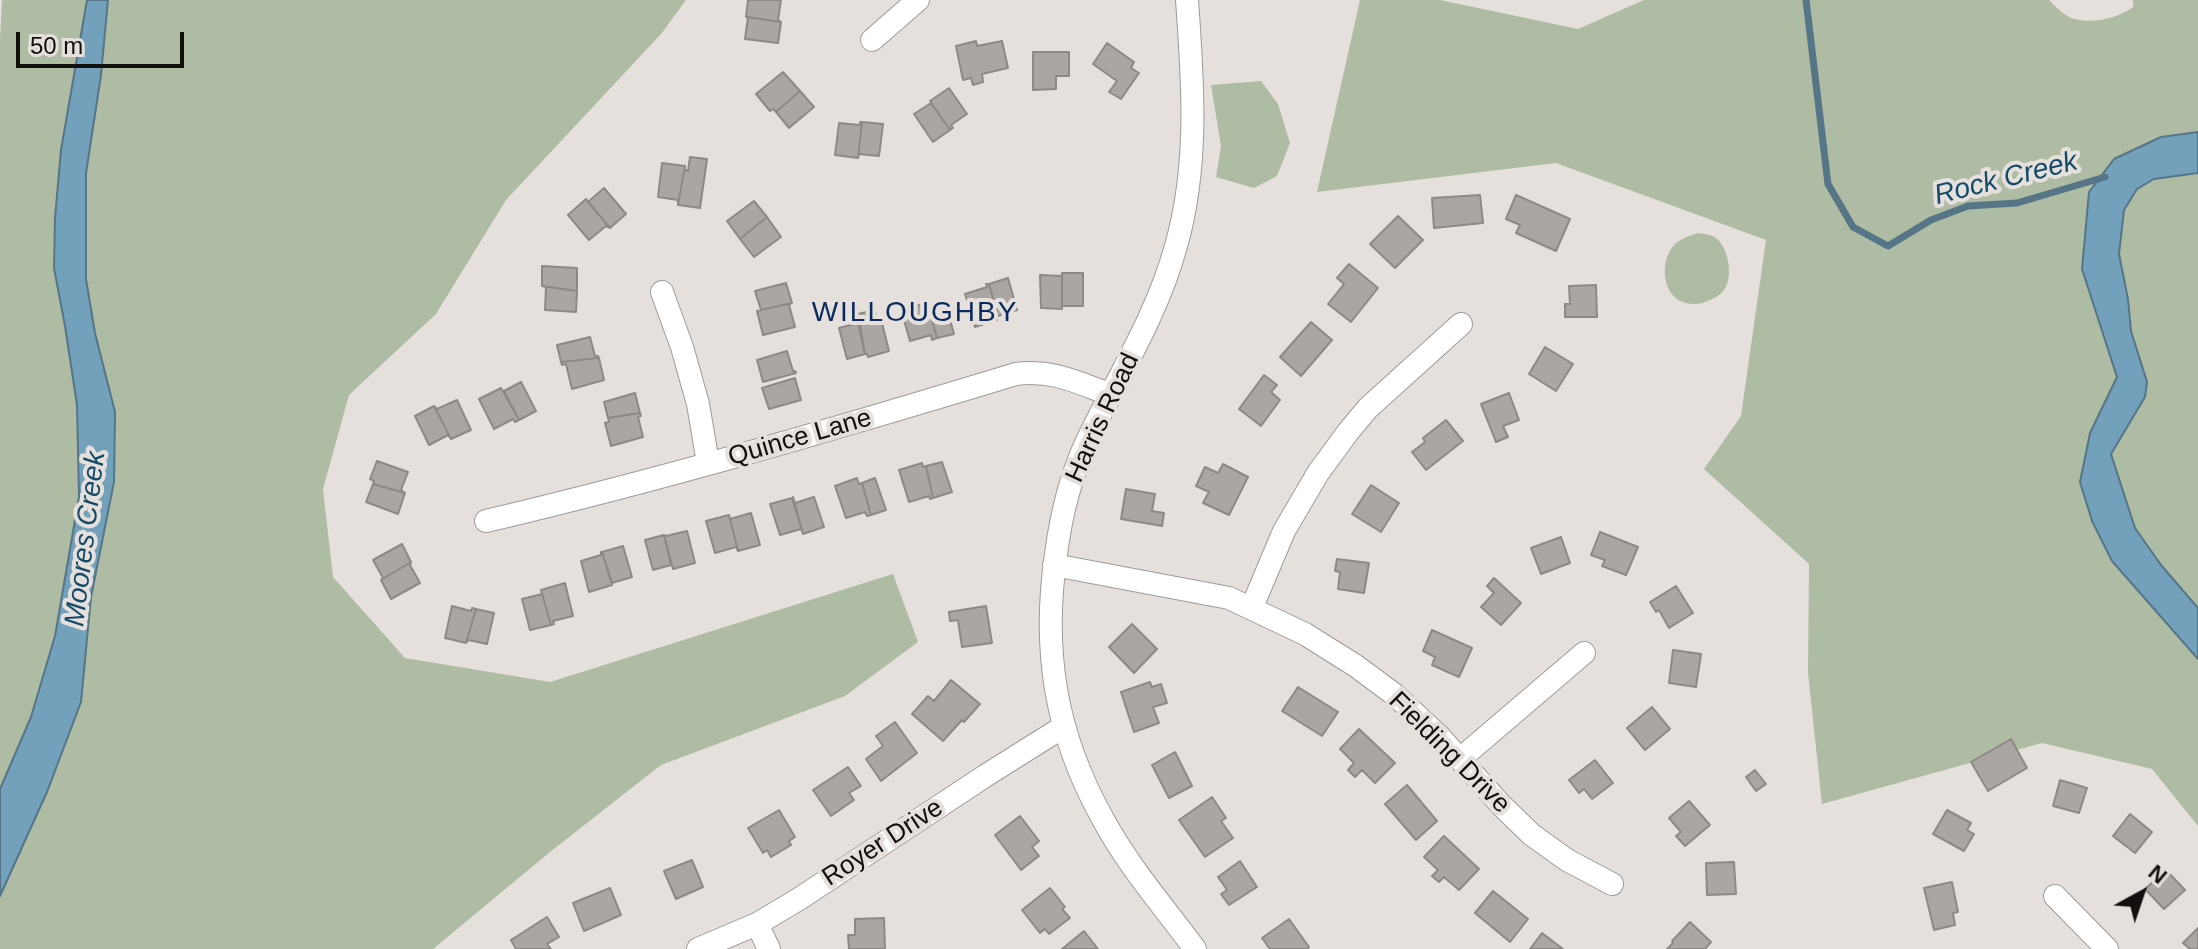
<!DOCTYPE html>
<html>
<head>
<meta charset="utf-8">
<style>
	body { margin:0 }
	#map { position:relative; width:2198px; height:949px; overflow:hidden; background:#e6e0dd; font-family:Arial,sans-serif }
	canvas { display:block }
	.north { position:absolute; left:2102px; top:853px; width:80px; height:80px; -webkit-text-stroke:6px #e6e0dd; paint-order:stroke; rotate:40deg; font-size:22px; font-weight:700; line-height:32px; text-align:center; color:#12100f }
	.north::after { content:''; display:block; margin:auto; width:28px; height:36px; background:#12100f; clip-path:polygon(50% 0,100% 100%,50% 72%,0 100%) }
	.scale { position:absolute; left:16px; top:32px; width:168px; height:36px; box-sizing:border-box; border:4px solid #12100f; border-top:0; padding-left:10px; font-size:24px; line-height:28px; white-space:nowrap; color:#12100f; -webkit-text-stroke:6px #e6e0dd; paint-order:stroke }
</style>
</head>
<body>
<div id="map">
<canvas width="2198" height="949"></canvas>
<div class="north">N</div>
<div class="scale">50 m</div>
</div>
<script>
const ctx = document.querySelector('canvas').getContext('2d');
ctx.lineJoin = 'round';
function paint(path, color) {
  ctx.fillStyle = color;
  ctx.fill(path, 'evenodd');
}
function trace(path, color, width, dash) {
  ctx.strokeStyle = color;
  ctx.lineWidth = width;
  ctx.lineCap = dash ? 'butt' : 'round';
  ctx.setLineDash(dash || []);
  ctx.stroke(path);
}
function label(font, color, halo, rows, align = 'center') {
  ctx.font = font + ' Arial,sans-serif';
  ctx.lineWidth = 8;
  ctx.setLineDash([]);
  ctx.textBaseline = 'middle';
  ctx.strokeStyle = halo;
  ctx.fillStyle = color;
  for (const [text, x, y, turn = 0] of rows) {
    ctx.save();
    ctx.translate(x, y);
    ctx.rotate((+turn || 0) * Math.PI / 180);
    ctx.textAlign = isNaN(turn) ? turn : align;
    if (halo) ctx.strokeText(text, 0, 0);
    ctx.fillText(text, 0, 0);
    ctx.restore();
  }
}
paint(new Path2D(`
	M2,0h85l-26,150 -7,118 11,58 12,79 2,92 -24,139 -24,81 -31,72v-748z
	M108,0h578l-25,34 -155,166 -70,114 -87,81 -26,94 10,88 72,81 145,24 343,-108 25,68 -73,54 -184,69 -111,87 -117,97h-433v-53l47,-104 34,-90 10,-105 4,-264 -9,-54v-106l15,-98z
	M1360,0h80l138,29 66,-29h405c6,6 13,13 20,17 18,8 49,2 64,-10v-7h65v132l-37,5 -79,132 35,108 -27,56 22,128 86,98v167l-46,-57 -110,-26 -220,61 -14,-131 1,-109 -105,-95 37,-53 25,-176 -210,-77 -239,29z
	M1261,81l17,23 12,39 -13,33 -23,12 -38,-11 5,-31 -10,-61z
	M2198,173v435l-37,-43 -26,-37 -24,-74 34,-57 2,-15 -16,-51 -3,-32 -9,-45 4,-44 14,-21 17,-10z
	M1698,233c8,1 17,2 22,9 9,12 13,35 4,48 -5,7 -14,10 -21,13 -9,2 -17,1 -25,-3 -17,-12 -17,-42 -3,-56 7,-6 14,-8 23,-11z`), '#adbca3');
const water = new Path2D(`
	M87,0h21l-7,75 -15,98v106l9,54 20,79 -1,70 -23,115 -10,105 -34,90 -47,104v-107l31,-72 24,-81 24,-139 -2,-92 -12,-79 -11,-58 1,-50 6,-68z
	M2198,132v41l-44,6 -17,10 -13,21 -5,44 9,45 3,32 16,51 -2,15 -34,57 24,74 26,37 37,43v51l-86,-98 -20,-40 -12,-39 10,-49 27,-56 -35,-108 7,-77 25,-33 47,-22z`);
paint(water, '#73a0bb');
trace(water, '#567587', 2);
trace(new Path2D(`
	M1806,0l22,184 25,43 35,19 43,-26 37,-14 49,-3 88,-26`), '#567587', 7);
const building = new Path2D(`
	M748,0h33l-3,20 3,2 -35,-5z
	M748,17l33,5 -3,21 -33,-4z
	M976,41l1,5 25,-5 6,27 -26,6 1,8 -10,3 -2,-7 -8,2 -7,-34z
	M1107,43l27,19 -3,6 8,5 -18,26 -12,-7 8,-11 -24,-17z
	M1033,52h36v24h-13v13l-23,1z
	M783,72l17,19 -24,21 -3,-3 -3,2 -14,-17z
	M949,88l18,26 -16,11 2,3 -3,2 -20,-29z
	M800,91l14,16 -25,21 -13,-16z
	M931,103l19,27 -17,12 -19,-28z
	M860,122h2l-4,36 -23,-3 4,-32 21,2z
	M862,122l21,2 -4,32 -20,-2 -1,4z
	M690,157l17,2 -7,49 -22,-3 7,-39v4l3,1z
	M662,163l23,3 -7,39v-5l-20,-3z
	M604,188l22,26 -16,14 -22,-26z
	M1480,195l3,28 -49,5 -2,-30z
	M1516,195l54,24 -14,32 -40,-18 4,-8 -14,-6z
	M586,199l24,29 -4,-2 -17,14 -21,-25z
	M754,201l13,16 -27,22 -13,-18z
	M1398,216l25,24 -28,28 -25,-24z
	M767,217l14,20 -27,20 -14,-18z
	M1349,264l29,24 -27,34 -23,-18 16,-20 -7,-6z
	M542,266l35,2v23l-35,-5z
	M1062,273h21v33h-21z
	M1040,275l22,1v33l-21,-1z
	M1008,278l9,32 -19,6 -9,-32z
	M786,283l6,20 -31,7 -6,-19z
	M986,284h3l9,32h-2l1,4 -22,7 -10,-33 22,-7z
	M1596,285l1,32h-32v-13h5l-1,-18z
	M542,286l35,5 -1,21 -31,-2 1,-23z
	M945,301l9,33 -17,4 -9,-32z
	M792,303l-3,2 6,22 -32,8 -6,-24z
	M923,304l1,3 4,-1 9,32 -5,2 -1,-5 -21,6 -9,-31z
	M875,310l2,9h4l8,32 -21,6 -1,-3h-2l-7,-40z
	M1311,322l21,18 -31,36 -21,-19z
	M858,323l7,31 -18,5 -8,-31z
	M590,337l5,19h3l1,2 -38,4 -4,-17z
	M1545,347l28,17 -17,27 -27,-17z
	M787,351l6,20h2l1,2 -33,9 -6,-22z
	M599,358l5,22 -32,9 -6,-25 -4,1 -1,-3z
	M1264,375l13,10 -6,7 9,8 -19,26 -22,-17z
	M795,378l6,22 -32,9 -7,-21z
	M521,382l15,29 -17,9 -15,-29z
	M501,388l18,32 -4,2 -2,-3 -19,10 -15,-30z
	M635,393l5,20 -32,5 -4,-16z
	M1509,393l10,27 -16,6 5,11 -12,5 -15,-38z
	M457,400l14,30 -20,9 -17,-33 3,3z
	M434,406l17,33 -3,-4 -19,10 -14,-29z
	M640,413l1,3 -3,1 5,20 -32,9 -6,-23 4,-1 -1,-4z
	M1446,420l17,21 -37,29 -14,-18 13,-10 -2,-4z
	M377,461l31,11 -7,18 4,3 -32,-9 1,-3 -4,-2z
	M942,462l10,30 -19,6 -7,-32z
	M922,463l1,4 3,-1 7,32 -3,1 -1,-3 -20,6 -10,-32z
	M1223,464l25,13 -19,38 -26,-12 6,-11 -13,-6 9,-19 13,6z
	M857,478l2,6 3,-1 9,32 -4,1 -2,-4 -19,6 -11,-32z
	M875,478l11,32 -15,5 -9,-32z
	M373,484l32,9 -7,21 -32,-12z
	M1371,485l28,18 -18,29 -29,-18z
	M1126,489l29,5 -3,17 12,2 -2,13 -41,-7z
	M793,497l2,6 19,-6 10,30 -21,7z
	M792,498l11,36 -2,-5 -21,6 -10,-31z
	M751,513l9,32 -22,6 -8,-32z
	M729,515l9,36 -2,-4 -21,6 -9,-32z
	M687,531l8,32 -22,6 -9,-34 2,1z
	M1600,532l38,15 -12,28 -24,-9 3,-6 -14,-5z
	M664,535l7,30 -18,5 -8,-30z
	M1561,537l9,26 -29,11 -10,-26z
	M402,544l9,18 -30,18 2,-2 -10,-18z
	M623,546l9,31 -20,6 -10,-31z
	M601,552h1l10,33 -23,7 -8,-31 20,-6z
	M1337,559l32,4 -5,30 -26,-4 2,-17 -5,-1z
	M411,562l-1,3 10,18 -29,16 -10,-19z
	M1494,578l27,25 -20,22 -20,-18 13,-14 -7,-7z
	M565,583l8,33 -20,5 1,3 -3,1 -10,-35z
	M1676,586l17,27 -24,15 -10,-18 -3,2 -6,-10z
	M541,590l10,35 -21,5 -8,-31 20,-5z
	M452,606l19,5 1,-3 4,1 -10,34 -21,-5z
	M986,606l6,37 -30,4 -4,-27 -8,1 -1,-9z
	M476,609l18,4 -7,31 -19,-4 -2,3z
	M1132,624l25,25 -23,24 -25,-26z
	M1432,630l40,18 -13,29 -27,-12 3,-8 -12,-6z
	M1673,650l28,4 -5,33 -27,-4z
	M951,680l29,24 -16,18 -2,-2 -19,21 -31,-27 16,-18 6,5z
	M1150,682l2,5 9,-3 6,19 -14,4 6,16 -25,9 -13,-40z
	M1298,687l40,25 -16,24 -40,-25z
	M1652,707l18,22 -25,21 -18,-22z
	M895,722l22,31 -36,28 -15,-22 17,-13 -7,-10z
	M1359,729l36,34 -20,20 -13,-13 -7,7 -7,-7 6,-7 -14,-14z
	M2011,739l16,29 -39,23 -17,-29z
	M1175,752l17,34 -23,12 -17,-33z
	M1595,760l18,23 -21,16 -8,-10 -5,4 -10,-13z
	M848,767l13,19 -12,7 5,7 -23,16 -18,-26z
	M1755,770l11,14 -10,7 -10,-14z
	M2060,780l27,8 -8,25 -26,-7z
	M1407,785l30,36 -21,19 -31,-36z
	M1212,797l14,21 -5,3 12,17 -28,19 -26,-37z
	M1689,801l21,24 -25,21 -9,-10 5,-4 -12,-14z
	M779,810l16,27 -6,4 2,4 -20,12 -4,-7 -4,3 -15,-25z
	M1947,810l24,13 -4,7 7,4 -10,17 -31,-17z
	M2130,814l22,18 -17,21 -22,-17z
	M1020,816l19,25 -7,6 7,9 -18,14 -26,-35z
	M1444,836l35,33 -20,21 -15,-13 -5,5 -7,-6 6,-6 -14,-13z
	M692,860l11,27 -27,12 -12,-28z
	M1240,861l17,26 -28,18 -8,-11 6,-4 -9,-13z
	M1734,862l2,32 -29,1 -1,-32z
	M2166,870l19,20 -21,19 -19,-20z
	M1952,882l6,30 -5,1 2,12 -21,5 -10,-42z
	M610,888l11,27 -37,16 -11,-28z
	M1050,888l15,19 -3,2 8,9 -21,16 -4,-5 -5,4 -18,-23z
	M1493,891l35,28 -18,23 -35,-29z
	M547,917l12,20 -12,7 4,5h-35l-5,-9z
	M884,918l1,31h-36l-1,-14h7v-16z
	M1289,919l20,28 -2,2h-37l-8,-11z
	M1690,922l21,20 -6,7h-38l6,-6 -1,-2z
	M2198,928v21h-8l-7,-6z
	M1084,931l14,18h-36z
	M1542,933l21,16h-33z`);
paint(building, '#aca6a3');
trace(building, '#8e8986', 2);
const street = new Path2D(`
	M1187,0c6,82 12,166 -11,246 -19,70 -59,132 -90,197 -16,35 -25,73 -30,111 -14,97 -1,180 48,267 25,46 60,86 91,128
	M872,40l46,-40
	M662,292l20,55 16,57 10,59
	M486,521c179,-42 355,-94 530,-147 37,-5 62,9 96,21
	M1054,565l175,33 76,36 51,32 39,29 44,41 63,70 30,29 35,25 45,24
	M1252,607l32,-76 34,-58 30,-41 20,-24 93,-84
	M1460,759l124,-106
	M2055,896l52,53
	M757,924l12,25
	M698,949l59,-25 42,-25 186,-123 78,-49`);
trace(street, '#a19b98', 24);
trace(street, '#fff', 22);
label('26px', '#12100f', '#e6e0dd', [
	["Harris Road",1103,418,-65],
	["Quince Lane",800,438,-16],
	["Fielding Drive",1449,753,45],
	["Royer Drive",883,843,-33]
]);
label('italic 28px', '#134b68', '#e6e0dd', [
	["Rock Creek",2006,179,-14],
	["Moores Creek",86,539,-83]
]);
ctx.letterSpacing = '2px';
label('28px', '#0a2a5e', '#e6e0dd', [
	["WILLOUGHBY",915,313]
]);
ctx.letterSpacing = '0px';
</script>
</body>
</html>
